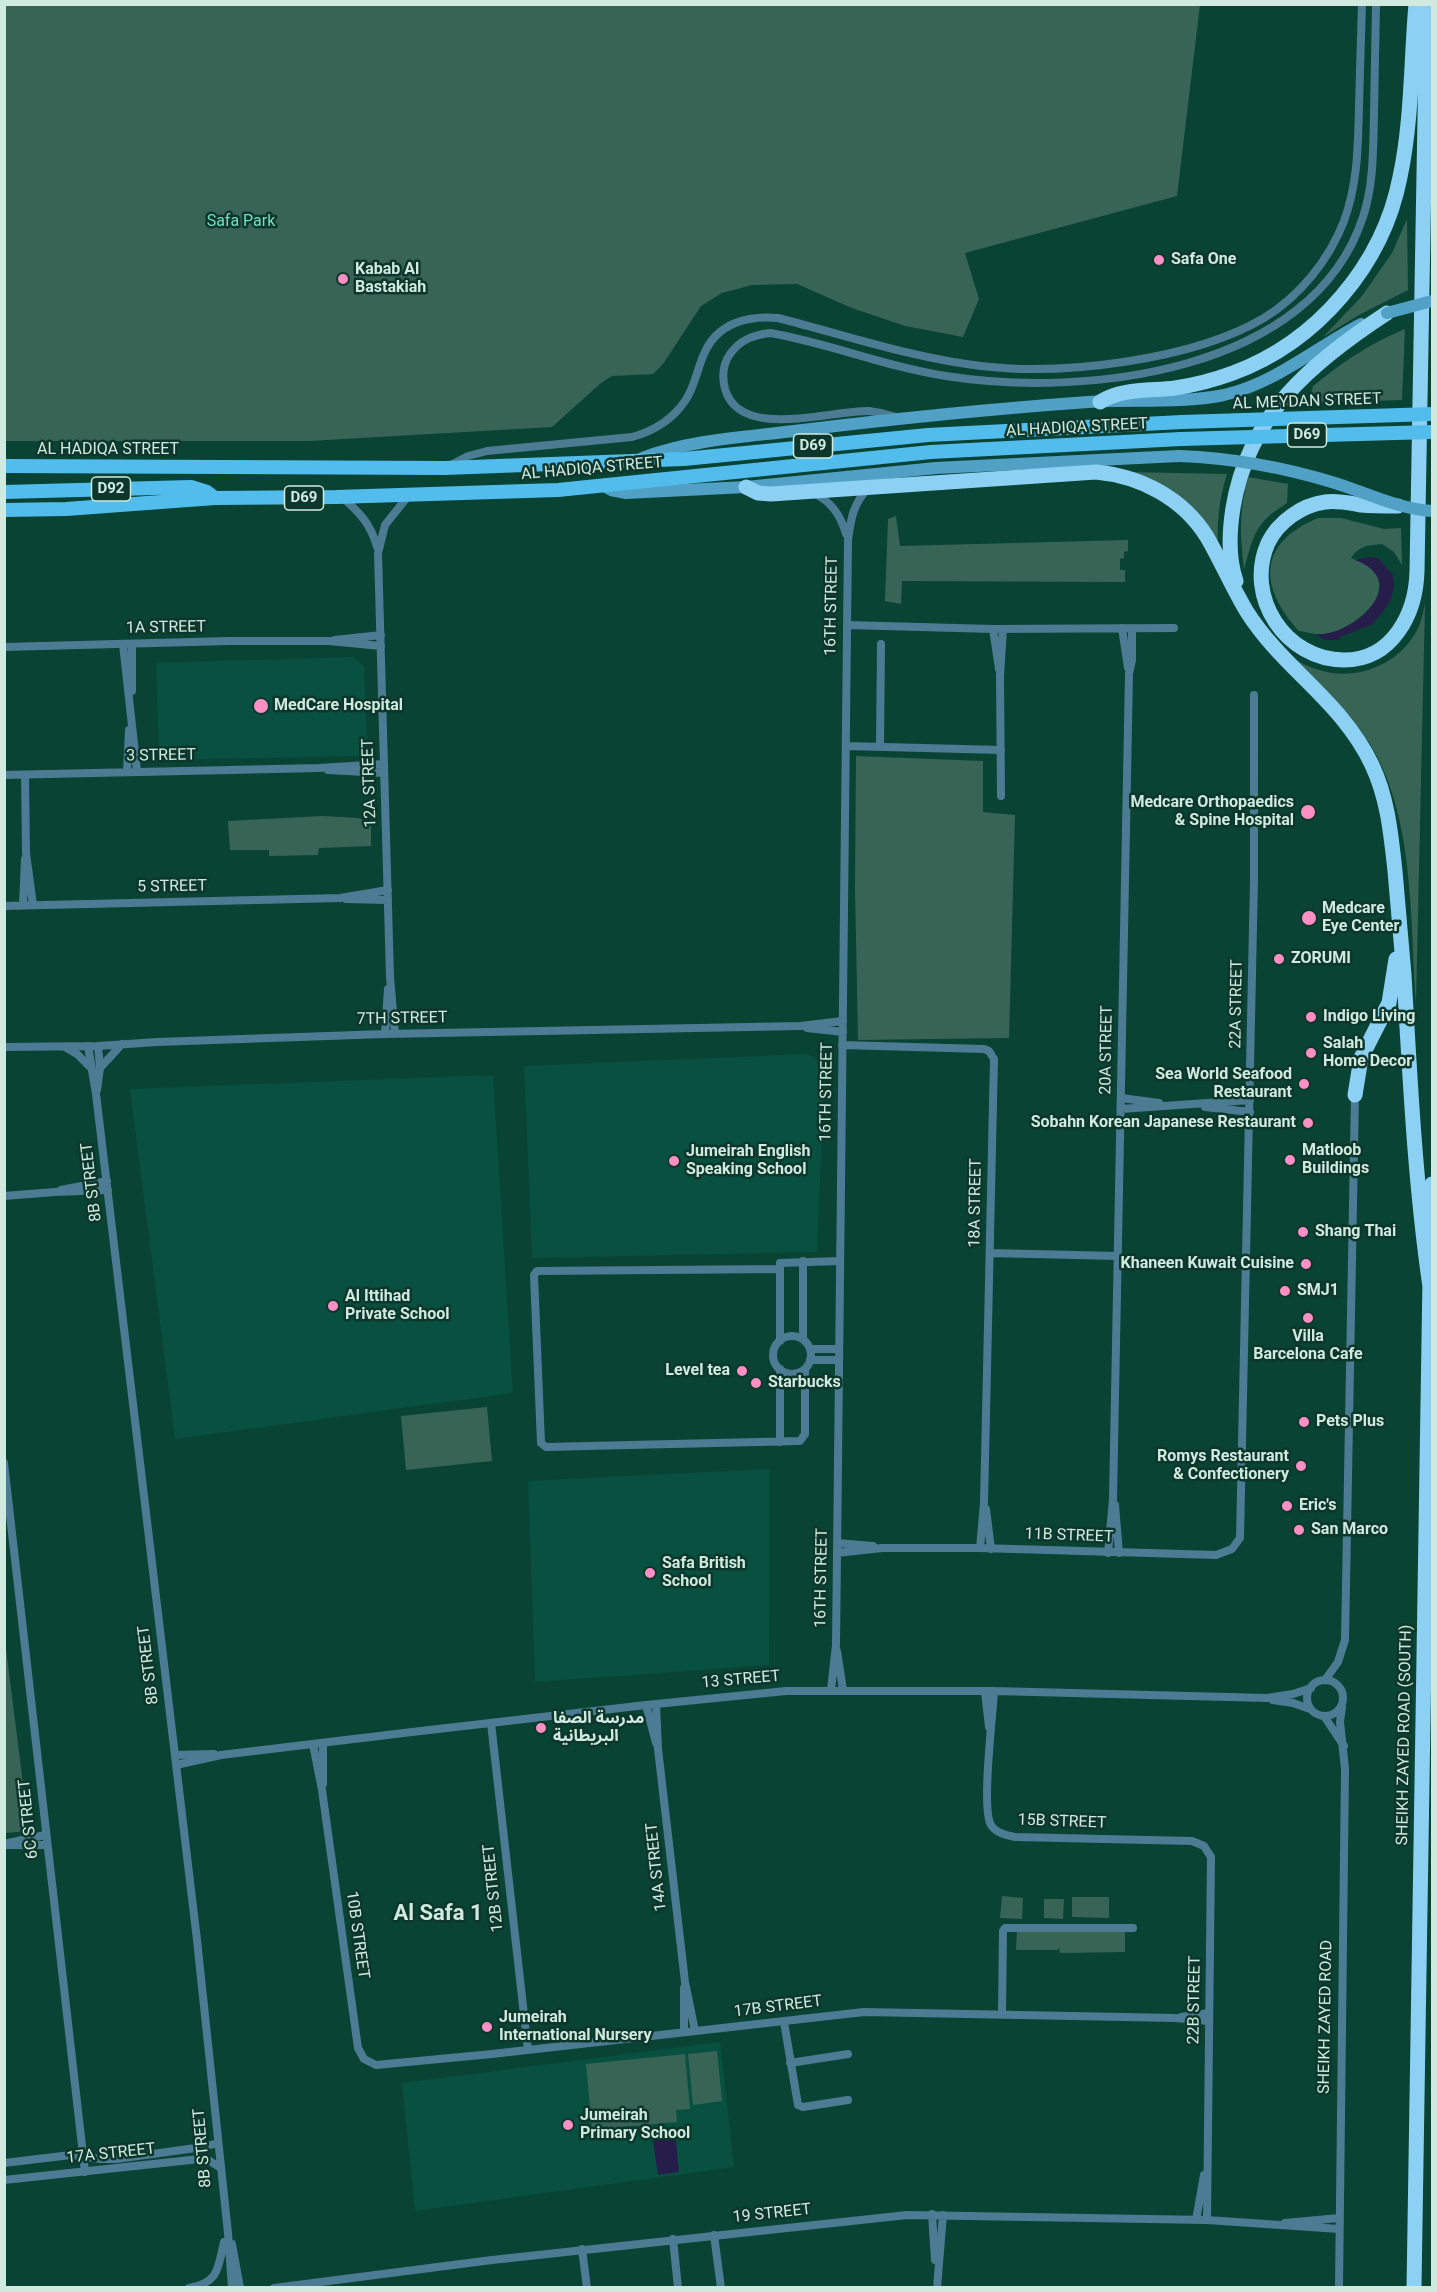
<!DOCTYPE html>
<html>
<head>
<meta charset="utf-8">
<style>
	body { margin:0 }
	#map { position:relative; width:1437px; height:2292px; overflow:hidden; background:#094334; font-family:Roboto,sans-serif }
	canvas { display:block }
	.frame { position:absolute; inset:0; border:6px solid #d0eae0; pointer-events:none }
</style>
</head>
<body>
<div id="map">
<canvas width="1437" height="2292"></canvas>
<div class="frame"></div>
</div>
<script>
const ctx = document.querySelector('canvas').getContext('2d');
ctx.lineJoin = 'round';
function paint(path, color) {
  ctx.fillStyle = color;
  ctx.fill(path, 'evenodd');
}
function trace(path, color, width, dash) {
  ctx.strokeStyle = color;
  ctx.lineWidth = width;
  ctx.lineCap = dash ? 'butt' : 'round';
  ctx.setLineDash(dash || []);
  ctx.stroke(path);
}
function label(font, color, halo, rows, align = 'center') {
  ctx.font = font + ' Roboto,"Noto Sans Arabic",sans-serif';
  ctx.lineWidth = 5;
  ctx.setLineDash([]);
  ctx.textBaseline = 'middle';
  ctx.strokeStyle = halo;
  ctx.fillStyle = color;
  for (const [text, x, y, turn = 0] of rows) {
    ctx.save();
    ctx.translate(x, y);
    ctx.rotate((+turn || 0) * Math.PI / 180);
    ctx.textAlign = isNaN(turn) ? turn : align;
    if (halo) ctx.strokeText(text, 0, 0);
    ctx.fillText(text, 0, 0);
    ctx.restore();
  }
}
paint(new Path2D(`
	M353,657l11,9 3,80 -7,10 -201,4 -3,-97z
	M809,1054l16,12 -8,186 -285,6 -8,-192z
	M493,1075l20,318 -338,46 -45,-350z
	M770,1469l-1,196 -234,17 -7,-201z
	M720,2042l14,125 -319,44 -13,-128z`), '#085040');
paint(new Path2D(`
	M4,5l1,-1 1195,1 -23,191 -212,57 14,46 -16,38 -58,-11 -53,-18 -55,-24 -45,1 -30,8 -21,13 -38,58 -10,10 -41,2 -11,7 -49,44 -243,14h-304z
	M1407,219l1,71 -49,25 -36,22 39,-41 30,-43z
	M1405,329l-3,71 -93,3 4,-17c30,-24 56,-42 92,-57z
	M1125,472l102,2c-8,25 -10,46 -9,72l-21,-28z
	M1248,477l40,7 -1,19c-32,20 -33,31 -43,66 -4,-37 -5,-56 4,-92z
	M896,516l4,30 228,-6v11l-4,1v6l-4,1v11h5v12l-223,-1 -1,23 -16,-3 3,-82z
	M1318,518h23l43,11 17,-1 1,37 -8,-13 -12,-8c-14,1 -23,2 -31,14 10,4 23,8 27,18 12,26 -33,57 -55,58 -8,1 -16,-2 -24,-3 -41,-45 -41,-88 19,-113z
	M1425,604l-9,399c-6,-84 -1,-189 -48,-262 -21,-33 -50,-58 -78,-84 9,4 17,10 26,12 38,14 86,-4 103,-43 3,-7 4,-15 6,-22z
	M856,756l127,5v51l32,3 -6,223 -151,2 -3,-152z
	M322,816l37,2 12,6v22l-52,2 -1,7 -49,1v-6h-39l-2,-29z
	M487,1407l5,54 -86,9 -5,-54z
	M4,1633l25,198 -24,2h-1z
	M1002,1896l21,2 -1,21 -22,-1z
	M1072,1897h37v21l-37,-1z
	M1044,1899h20l-1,20 -19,-1z
	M1017,1929l108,2v21l-65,1 -1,-6 -1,3h-42z
	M717,2051l5,50 -29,4 -5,-51z
	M685,2054l5,55 -14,1 1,12 -85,8 -6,-66z`), '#386456');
paint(new Path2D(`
	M1368,557l10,1 15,17 1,12 -4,15 -17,22 -33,13v3h-16l-8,-6c36,4 98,-52 39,-74z
	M675,2131l4,41 -21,3 -6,-40z`), '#271d4a');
trace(new Path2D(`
	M896,417c-9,-3 -18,-5 -27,-6 -39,-1 -129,30 -144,-22 -3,-12 -2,-25 5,-35 10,-14 23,-19 40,-21 59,10 116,34 176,43 138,22 366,-3 417,-159 11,-33 10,-69 11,-103 1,-37 1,-73 2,-110
	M449,466l19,-10 19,-5 145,-14c22,-6 40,-17 53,-36 10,-14 12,-32 19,-47 13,-31 44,-39 74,-36 67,17 134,40 203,48 82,10 212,-6 283,-48 36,-22 65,-58 80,-97 14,-38 14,-76 15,-116 1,-34 2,-67 3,-101
	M815,494c17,8 26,22 31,40
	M342,497c17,15 29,27 35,50
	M847,625l146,4 181,-1
	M1122,628l6,40
	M993,629l6,40
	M335,640l46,-5
	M123,644l14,127
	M4,647l225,-6h100l52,5
	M132,691v-47
	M846,746l155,4
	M880,747l1,-103
	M328,770l56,3
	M127,772l2,-42
	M4,775l315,-7 65,-4
	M25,775l1,78 7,52
	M1001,796l-1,-120 3,-47
	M346,899l42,1
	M23,905l2,-46
	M4,906l336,-8 48,-8
	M807,1028l36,4
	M385,1034l3,-45
	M395,1034l-5,-57 -12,-424 7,-28 24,-30
	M842,1045l142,4 5,2 5,8 -10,444 -4,45
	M88,1046l8,48 101,846 31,293 4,55
	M4,1047l94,-1 59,-4 228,-8 415,-8 43,-5
	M65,1047l12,7 13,13
	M100,1068l22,-24
	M97,1090l3,-22 -2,-22
	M1121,1098l38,5
	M1205,1107l45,5
	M1121,1109l129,-9
	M61,1190l46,-9
	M4,1196l51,-4 53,-2
	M990,1253l128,3
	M803,1261v78
	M779,1269l-242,2 -3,4 7,168 5,4 254,-6 5,-7v-65
	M773 1355a19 19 0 1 1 38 0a19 19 0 1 1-38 0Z
	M780,1341v-78l60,-2
	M810,1349h29
	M810,1360h29
	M780,1442v-73
	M4,1463l81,709
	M1115,1505l4,48
	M986,1509l5,40
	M837,1543l36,3
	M837,1553l45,-5h98l236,7 16,-6 8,-11 14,-659v-184
	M1108,1553l5,-54 16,-825 3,-14v-32
	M837,1651l6,39
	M1307 1698a18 18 0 1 1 36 0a18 18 0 1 1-36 0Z
	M1325,1680l13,-18 7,-22 10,-545
	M831,1690l5,-45 12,-1105c3,-22 5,-36 21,-53
	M985,1691l4,36
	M994,1691c-1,23 -13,118 -3,134 5,8 15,10 24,12l177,4 12,5 7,11 -4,363
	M1273,1700l20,3 17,6
	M656,1704l2,45 27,233 10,49
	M646,1705l10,38
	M1324,1716l20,30
	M491,1723l37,327
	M313,1744l9,46 36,258 6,11 12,6 116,-11 372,-42 311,6 34,3
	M175,1755l39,-1
	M176,1765l45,-10 191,-23 234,-27 140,-14h208l273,7 26,-4 18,-6
	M323,1784v-41
	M8,1843l37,-8
	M4,1845h42
	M684,1988v44
	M1002,2014l1,-83 2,-3h128
	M1181,2017l28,-4
	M784,2022l14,83 5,2 45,-7
	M790,2063l58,-9
	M4,2163l67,-8 29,4h16l87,-12 15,-4
	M4,2180l196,-21 10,2 9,6
	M932,2214l3,46
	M1196,2220l8,-45
	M1285,2223l54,-5
	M714,2235l7,53
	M673,2239l5,49
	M232,2244l8,44
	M582,2249l5,39
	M189,2288c31,-5 29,-22 35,-46
	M274,2288l218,-28 415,-45 300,5 132,9
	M937,2288l6,-73
	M1339,2288l6,-519 -5,-47 2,-15`), '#4c7c93', 8);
trace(new Path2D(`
	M642,458c47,-18 102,-21 152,-27 98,-12 196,-22 294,-29 45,-3 92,2 136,-7 52,-12 91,-47 137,-71
	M603,485l8,5 15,3 120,-6 190,-19 243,-12`), '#51a0c6', 12);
trace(new Path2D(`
	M4,466l441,2 239,-9 244,-24 254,-13
	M4,492l187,-5 16,5 8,6
	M4,510l62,-1 149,-11 121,-1 222,-7 373,-38 250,-13`), '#52bded', 14);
trace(new Path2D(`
	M1100,402c21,-14 51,-11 75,-14 20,-3 39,-8 58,-15 84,-31 150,-108 167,-196 12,-56 11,-116 16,-173
	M746,487l12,6 13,1 325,-22c44,4 87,26 111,65 14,24 25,50 40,75 37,58 95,89 125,153 16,34 19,70 23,106 3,35 6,69 9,104 6,104 11,208 26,312
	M1398,506c-13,0 -25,0 -37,-1 -12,-2 -24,-5 -36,-3 -23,3 -47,20 -57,41 -24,54 18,117 76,117 49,0 72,-47 73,-89l10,-567
	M1236,581c-8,-23 -7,-48 -3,-73 15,-93 79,-146 154,-195
	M1355,1095l6,-37 28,-55 7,-44
	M1431,1238l1,-54
	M1414,2288l16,-1011`), '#8cd1f3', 15);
trace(new Path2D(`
	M1387,313l45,-12
	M1179,456c54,2 104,11 156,27 32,10 63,26 97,28`), '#51a0c6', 12);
trace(new Path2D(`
	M1182,422l250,-8
	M1181,439l251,-7`), '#52bded', 14);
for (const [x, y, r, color] of [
	[1159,260,6,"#fc8fc3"],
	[343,279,6,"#fc8fc3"],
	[261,706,8,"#fc8fc3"],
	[1308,812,8,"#fc8fc3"],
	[1309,918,8,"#fc8fc3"],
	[1279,959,6,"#fc8fc3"],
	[1311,1017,6,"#fc8fc3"],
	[1311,1053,6,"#fc8fc3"],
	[1304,1084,6,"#fc8fc3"],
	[1308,1123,6,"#fc8fc3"],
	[1290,1160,6,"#fc8fc3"],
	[674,1161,6,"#fc8fc3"],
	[1303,1232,6,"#fc8fc3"],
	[1306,1264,6,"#fc8fc3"],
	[1285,1291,6,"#fc8fc3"],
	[333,1306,6,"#fc8fc3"],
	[1308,1318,6,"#fc8fc3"],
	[742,1371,6,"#fc8fc3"],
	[756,1383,6,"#fc8fc3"],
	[1304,1422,6,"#fc8fc3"],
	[1301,1466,6,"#fc8fc3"],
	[1287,1506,6,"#fc8fc3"],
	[1299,1530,6,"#fc8fc3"],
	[650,1573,6,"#fc8fc3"],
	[541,1728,6,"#fc8fc3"],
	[487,2027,6,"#fc8fc3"],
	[568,2125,6,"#fc8fc3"]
]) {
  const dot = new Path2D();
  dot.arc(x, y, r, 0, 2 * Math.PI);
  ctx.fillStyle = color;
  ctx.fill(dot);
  trace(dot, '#0e372b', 2);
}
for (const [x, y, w] of [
	[1307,435,39],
	[813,446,39],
	[111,489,39],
	[304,498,39]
]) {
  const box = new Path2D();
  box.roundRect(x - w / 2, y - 12, w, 24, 4.5);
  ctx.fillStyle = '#0e372b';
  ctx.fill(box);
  trace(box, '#d0eae0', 1.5);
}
label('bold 15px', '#d0eae0', null, [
	["D69",1307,435],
	["D69",813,446],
	["D92",111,489],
	["D69",304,498]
]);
label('16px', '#74debc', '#0e372b', [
	["Safa Park",241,222]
]);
label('bold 16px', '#d0eae0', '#0e372b', [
	["Safa One",1171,260],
	["Kabab Al",355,270],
	["Bastakiah",355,288],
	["MedCare Hospital",274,706],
	["Medcare Orthopaedics",1294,803,"right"],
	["& Spine Hospital",1294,821,"right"],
	["Medcare",1322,909],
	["Eye Center",1322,927],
	["ZORUMI",1291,959],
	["Indigo Living",1323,1017],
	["Salah",1323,1044],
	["Home Decor",1323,1062],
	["Sea World Seafood",1292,1075,"right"],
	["Restaurant",1292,1093,"right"],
	["Sobahn Korean Japanese Restaurant",1296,1123,"right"],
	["Matloob",1302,1151],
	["Buildings",1302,1169],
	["Jumeirah English",686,1152],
	["Speaking School",686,1170],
	["Shang Thai",1315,1232],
	["Khaneen Kuwait Cuisine",1294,1264,"right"],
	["SMJ1",1297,1291],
	["Al Ittihad",345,1297],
	["Private School",345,1315],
	["Villa",1308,1337,"center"],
	["Barcelona Cafe",1308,1355,"center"],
	["Level tea",730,1371,"right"],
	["Starbucks",768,1383],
	["Pets Plus",1316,1422],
	["Romys Restaurant",1289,1457,"right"],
	["& Confectionery",1289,1475,"right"],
	["Eric's",1299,1506],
	["San Marco",1311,1530],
	["Safa British",662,1564],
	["School",662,1582],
	["مدرسة الصفا",553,1719],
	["البريطانية",553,1737],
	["Jumeirah",499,2018],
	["International Nursery",499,2036],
	["Jumeirah",580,2116],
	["Primary School",580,2134]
], 'left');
label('16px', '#d0eae0', '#0e372b', [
	["AL MEYDAN STREET",1307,402,-2],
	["AL HADIQA STREET",1077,428,-3],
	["AL HADIQA STREET",108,450],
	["AL HADIQA STREET",592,469,-5],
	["16TH STREET",832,606,-89],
	["1A STREET",166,628,-1],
	["3 STREET",161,756,-1],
	["12A STREET",370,783,-92],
	["5 STREET",172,887,-1],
	["22A STREET",1237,1004,-89],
	["7TH STREET",402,1019,-1],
	["20A STREET",1107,1050,-89],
	["16TH STREET",827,1092,-89],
	["8B STREET",92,1182,-97],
	["18A STREET",976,1203,-89],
	["11B STREET",1069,1536,2],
	["16TH STREET",822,1578,-89],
	["8B STREET",149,1665,-97],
	["13 STREET",741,1680,-5],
	["SHEIKH ZAYED ROAD (SOUTH)",1405,1735,-89],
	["6C STREET",29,1819,-96],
	["15B STREET",1062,1822,2],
	["14A STREET",657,1867,-96],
	["12B STREET",494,1888,-96],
	["10B STREET",357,1935,82],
	["22B STREET",1195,2000,-89],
	["17B STREET",778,2007,-7],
	["SHEIKH ZAYED ROAD",1326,2017,-89],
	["8B STREET",203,2148,-95],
	["17A STREET",111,2154,-6],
	["19 STREET",772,2214,-6]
]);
label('bold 22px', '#d0eae0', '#0e372b', [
	["Al Safa 1",438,1914]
]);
</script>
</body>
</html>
